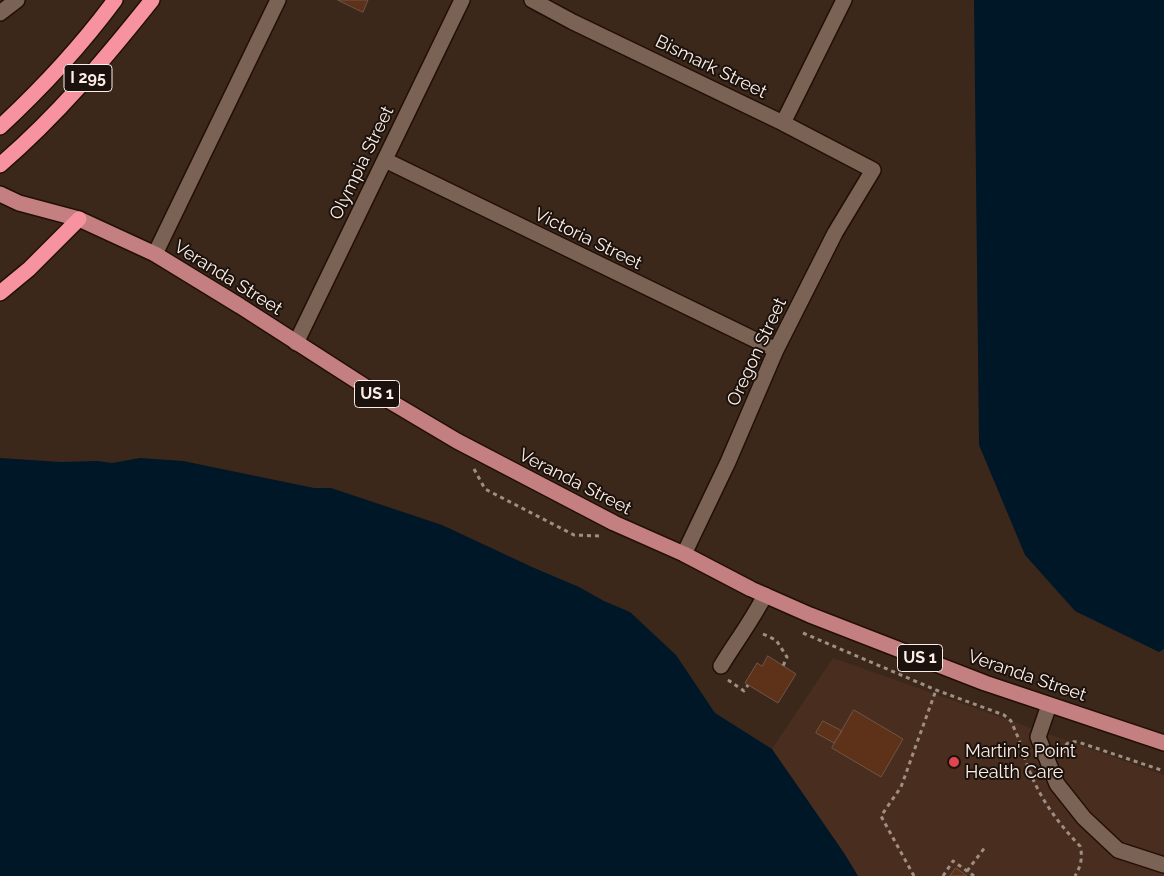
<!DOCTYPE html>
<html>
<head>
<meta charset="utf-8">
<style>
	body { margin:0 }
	canvas { display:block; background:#3c271b }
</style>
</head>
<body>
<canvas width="1164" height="876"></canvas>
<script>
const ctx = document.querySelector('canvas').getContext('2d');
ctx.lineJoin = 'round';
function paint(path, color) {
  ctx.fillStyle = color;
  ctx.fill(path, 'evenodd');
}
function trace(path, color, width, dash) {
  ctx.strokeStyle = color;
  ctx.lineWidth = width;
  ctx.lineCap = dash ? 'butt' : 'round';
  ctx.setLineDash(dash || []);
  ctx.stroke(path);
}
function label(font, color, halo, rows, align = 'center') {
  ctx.font = font + ' Raleway,sans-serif';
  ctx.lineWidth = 4;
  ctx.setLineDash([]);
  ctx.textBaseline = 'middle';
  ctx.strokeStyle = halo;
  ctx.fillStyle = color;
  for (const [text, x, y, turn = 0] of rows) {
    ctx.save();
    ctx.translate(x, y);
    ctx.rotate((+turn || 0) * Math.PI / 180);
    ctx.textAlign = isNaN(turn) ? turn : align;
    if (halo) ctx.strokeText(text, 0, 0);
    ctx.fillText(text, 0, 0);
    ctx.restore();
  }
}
paint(new Path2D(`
	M833,658l331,117v101h-306l-14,-23 -72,-104z`), '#492e1f');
paint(new Path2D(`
	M974,0h190v649l-5,3 -84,-41 -50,-56 -46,-110z
	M0,429l309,44 240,93 81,46 46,43 39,58 57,36 72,104 14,23h-858z`), '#001727');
paint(new Path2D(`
	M61,426l109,12 140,33 240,93 81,45 -1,3 -26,-11 -25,-14 -47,-20 -90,-42 -111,-37h-17l-131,-27 -43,-3 -28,5 -14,-2 -37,1 -61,-4v-31z`), '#3c271b');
const building = new Path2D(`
	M338,0h30l-5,12z
	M768,656l28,18 -18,29 -33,-20 12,-20 5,3z
	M854,710l49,29 -22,38 -49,-29z
	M823,721l19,10 -8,12 -18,-10z
	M956,868l11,8h-17z`);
paint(building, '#5e3218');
trace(building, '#6d5548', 1);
const minor = new Path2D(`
	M532,0l41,22 210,101 90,47 -38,63 -59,117 -48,112 -44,92
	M0,13l17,-13
	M783,123l61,-123
	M385,160l391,190
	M155,254l123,-254
	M296,343l166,-343
	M721,666c14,-23 32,-47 44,-71
	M1049,705l-11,32 19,47 27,34 34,32 46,15`);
const major = new Path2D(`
	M0,194l19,9 60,16 76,35 85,52 126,81 91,54 157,82 70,31 67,35 59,26 175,68 179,60`);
const highway = new Path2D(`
	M0,127c42,-39 81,-81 115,-127
	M0,165c57,-49 105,-106 152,-165
	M0,293l29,-24 50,-50`);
trace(minor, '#220f05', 18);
trace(major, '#220f05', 18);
trace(highway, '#220f05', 18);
trace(new Path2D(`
	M474,469l11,20 89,46 26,1
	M803,633l133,57 68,25 7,6 9,21
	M763,634l13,6 11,17 -4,9
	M728,680l16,11 4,-6
	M1022,748c10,39 31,70 58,98 3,11 1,20 -5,30
	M1064,753c0,-10 5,-12 14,-11l86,29
	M967,871l19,-25
	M914,876l-33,-60 20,-29 35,-97
	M943,876l10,-15 21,15`), '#a08e84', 3, [4, 4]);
trace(minor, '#7a6254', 15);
trace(major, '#c47f81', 15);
trace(highway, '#f6939f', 15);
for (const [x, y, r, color] of [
	[954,762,6,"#e0444e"]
]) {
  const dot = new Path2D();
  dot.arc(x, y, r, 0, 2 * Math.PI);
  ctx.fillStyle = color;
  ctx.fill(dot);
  trace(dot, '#1c120d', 2);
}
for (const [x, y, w] of [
	[88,78,48],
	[377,394,45],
	[920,658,45]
]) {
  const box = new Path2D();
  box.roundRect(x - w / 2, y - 13.5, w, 27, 4);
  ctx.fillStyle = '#1c120d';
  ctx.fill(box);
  trace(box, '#fdefe7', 1);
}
label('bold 16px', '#fdefe7', null, [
	["I 295",88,78],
	["US 1",377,394],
	["US 1",920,658]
]);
label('18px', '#fdefe7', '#1c120d', [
	["Bismark Street",711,67,26],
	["Olympia Street",362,163,-64],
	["Victoria Street",588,239,26],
	["Veranda Street",228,278,32],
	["Oregon Street",757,352,-65],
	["Veranda Street",575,482,27],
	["Veranda Street",1027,676,19]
]);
label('18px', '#fdefe7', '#1c120d', [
	["Martin's Point",965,752],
	["Health Care",965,773]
], 'left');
</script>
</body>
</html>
